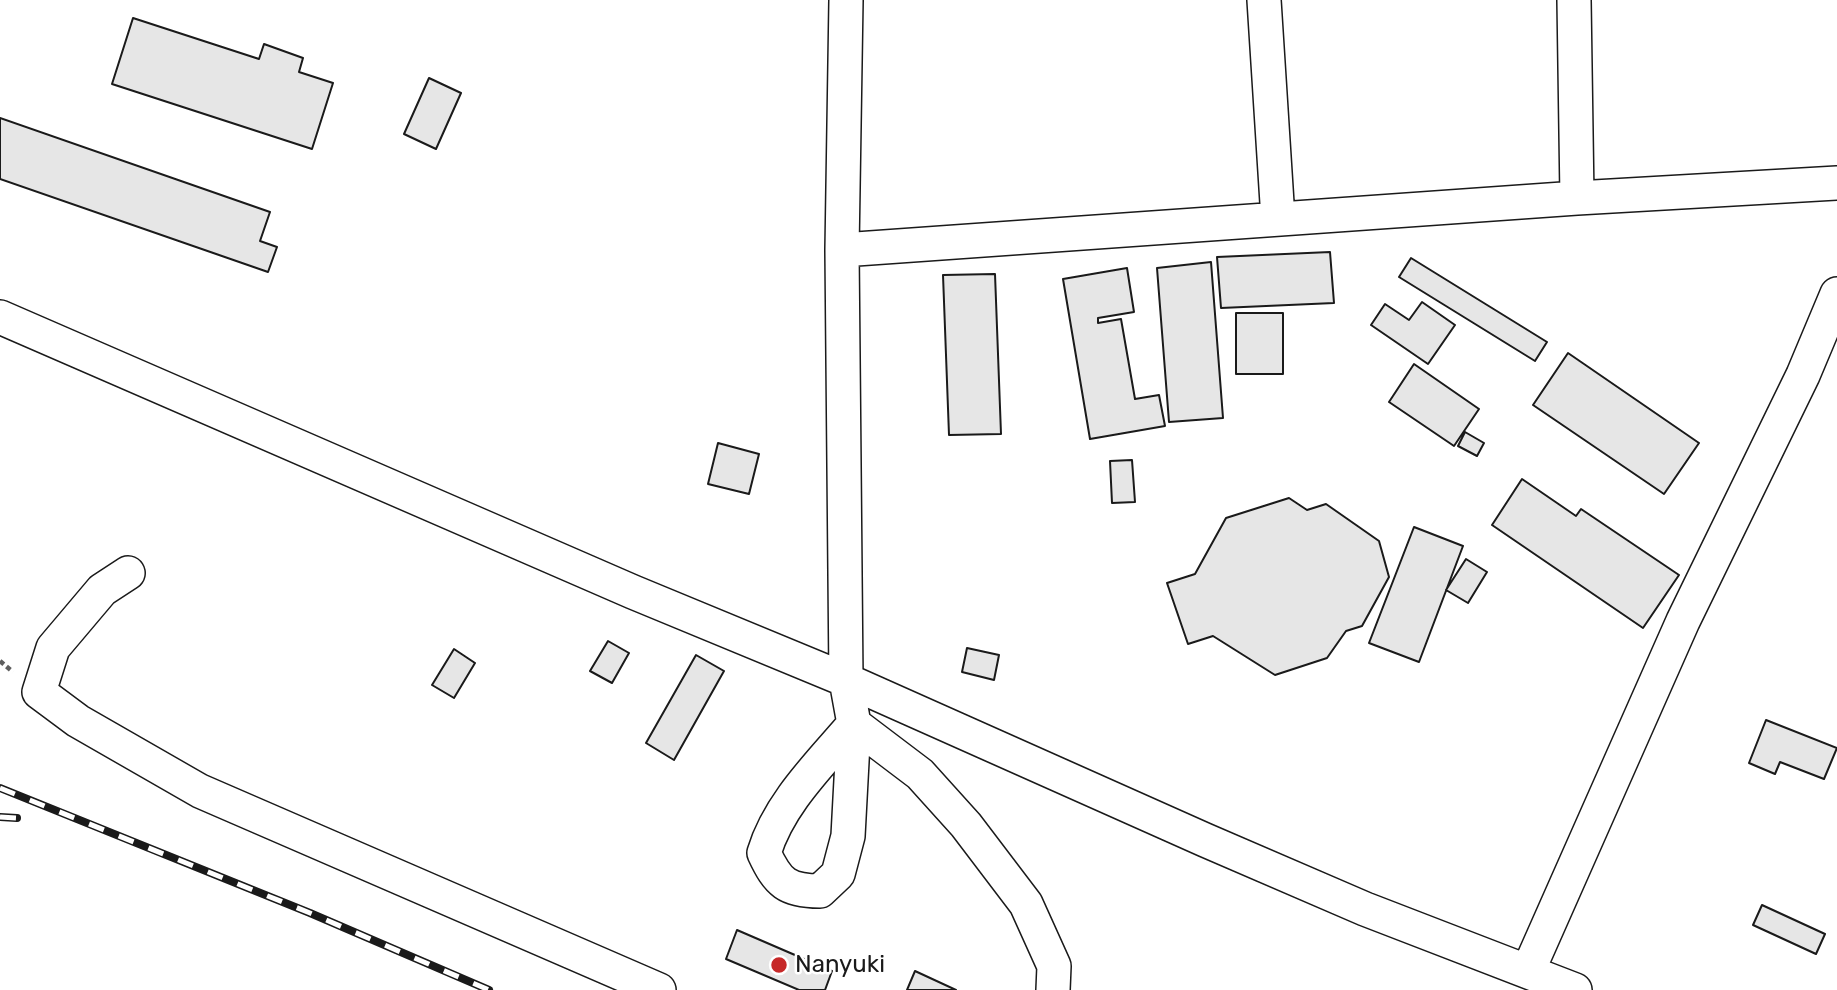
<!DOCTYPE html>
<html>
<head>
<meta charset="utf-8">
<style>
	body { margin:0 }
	canvas { display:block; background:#fff }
</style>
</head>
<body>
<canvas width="1837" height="990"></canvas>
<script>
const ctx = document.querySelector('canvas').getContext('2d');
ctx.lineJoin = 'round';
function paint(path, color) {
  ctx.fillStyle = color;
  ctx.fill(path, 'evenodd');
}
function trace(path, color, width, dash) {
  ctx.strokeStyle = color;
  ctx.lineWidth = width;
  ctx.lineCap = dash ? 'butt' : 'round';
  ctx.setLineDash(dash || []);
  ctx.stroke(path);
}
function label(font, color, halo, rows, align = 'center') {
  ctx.font = font + ' Rubik,sans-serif';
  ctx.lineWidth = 5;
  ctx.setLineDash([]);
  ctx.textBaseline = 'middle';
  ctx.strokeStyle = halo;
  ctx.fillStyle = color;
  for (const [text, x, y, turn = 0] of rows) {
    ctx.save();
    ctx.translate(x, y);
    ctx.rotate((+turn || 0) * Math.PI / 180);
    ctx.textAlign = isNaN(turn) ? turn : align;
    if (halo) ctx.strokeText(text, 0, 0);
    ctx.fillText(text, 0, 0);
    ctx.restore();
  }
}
const building = new Path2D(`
	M133,18l126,41 5,-15 39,14 -4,14 34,11 -21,66 -200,-65z
	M429,78l32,15 -25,56 -32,-15z
	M0,118l270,94 -10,29 17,6 -9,25 -268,-93z
	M1330,252l4,51 -113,5 -4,-51z
	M1411,258l136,84 -12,19 -136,-84z
	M1211,262l12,156 -54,4 -12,-154z
	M1127,268l7,44 -36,6v5l23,-4 14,80 24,-4 6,31 -75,13 -27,-160z
	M995,274l6,160 -52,1 -6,-160z
	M1422,302l33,23 -27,39 -57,-39 14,-21 24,16z
	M1236,313h47v61h-47z
	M1568,353l131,90 -35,51 -131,-89z
	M1414,364l65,45 -25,37 -65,-44z
	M1465,432l19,11 -7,13 -19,-10z
	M718,443l41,11 -10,40 -41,-10z
	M1132,460l3,42 -23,1 -2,-42z
	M1522,479l54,37 5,-7 98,66 -36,53 -151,-103z
	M1289,498l18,12 19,-6 53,37 10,36 -27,49 -16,5 -19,27 -52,17 -62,-39 -25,8 -21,-61 28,-9 31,-56z
	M1414,527l49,19 -44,116 -50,-19z
	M1466,559l21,13 -19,31 -22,-13z
	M608,641l21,12 -17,30 -22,-12z
	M967,648l32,7 -5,25 -32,-8z
	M454,649l21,14 -21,35 -22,-13z
	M696,655l28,16 -50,89 -28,-17z
	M1766,720l71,28 -13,31 -44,-17 -5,12 -26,-11z
	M1762,905l63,29 -9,20 -63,-29z
	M737,930l95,41 -7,19h-26l-73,-31z
	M915,971l41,19h-49z`);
paint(building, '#e6e6e6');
trace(building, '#1a1a1a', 2);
const minor = new Path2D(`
	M846,0l-4,250 4,430 8,44 -6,112 -10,38 -18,17c-33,0 -42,-8 -56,-38 15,-50 57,-90 90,-129
	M1264,0l14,219
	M1574,0l3,198
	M842,250l735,-52 260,-15
	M0,317l633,275 213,88 359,160 160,69 210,81
	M128,573l-26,17 -49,58 -14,44 39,29 122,70 459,199
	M854,724l66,50 46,51 60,79 28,62 -1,24
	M1528,971l155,-350 120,-246 34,-81`);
trace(minor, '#1a1a1a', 36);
trace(new Path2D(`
	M0,661l13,11`), '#5f5f5f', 4.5, [5, 3.5]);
trace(minor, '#fff', 33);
const rail = new Path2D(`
	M0,788l310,125 179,77
	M0,817l17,1`);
trace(rail, '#1a1a1a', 8);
trace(rail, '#fff', 5, [16]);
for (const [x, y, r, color] of [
	[779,965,9,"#c62828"]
]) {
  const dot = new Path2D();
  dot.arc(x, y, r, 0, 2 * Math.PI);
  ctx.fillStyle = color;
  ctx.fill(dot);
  trace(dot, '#fff', 2.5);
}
label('24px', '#1a1a1a', '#fff', [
	["Nanyuki",795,965]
], 'left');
</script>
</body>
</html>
